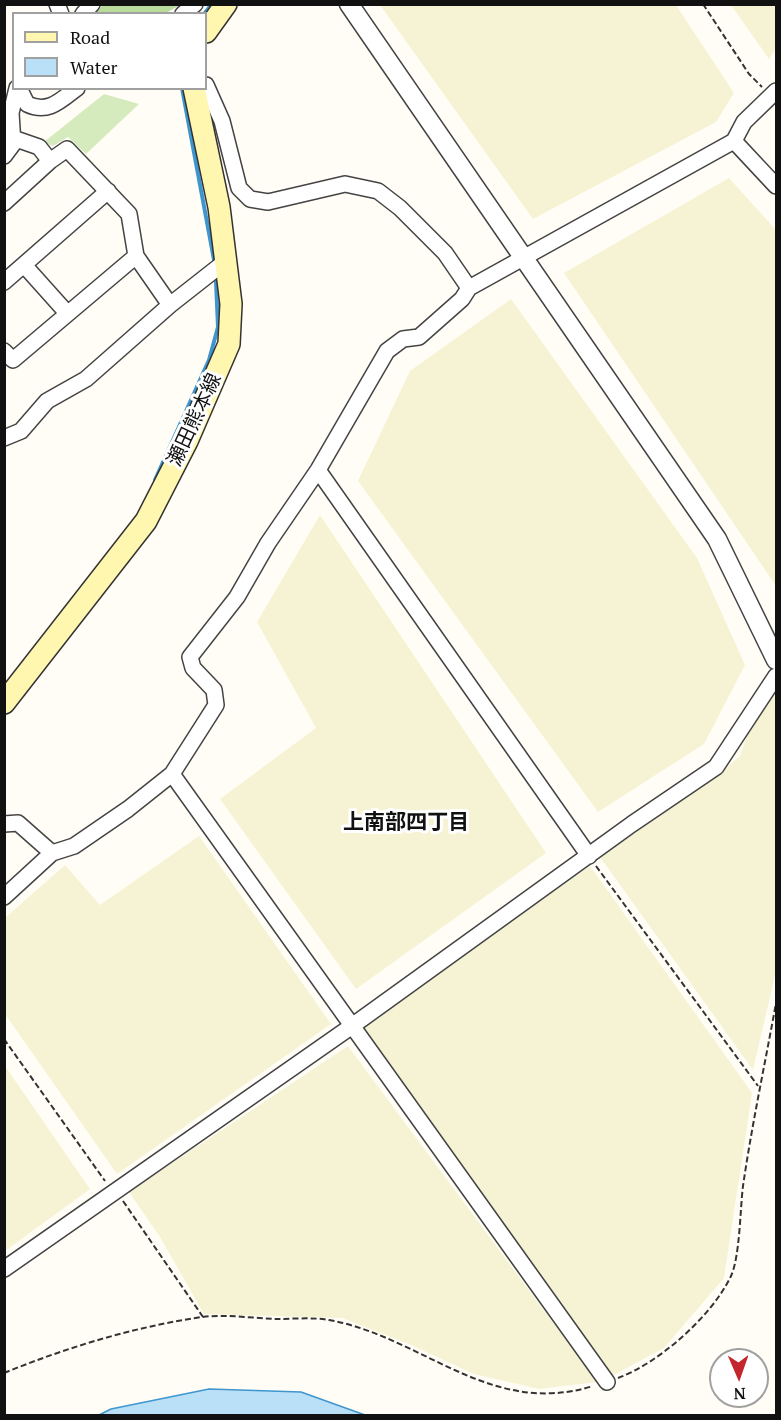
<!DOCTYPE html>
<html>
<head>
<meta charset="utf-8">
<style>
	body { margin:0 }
	#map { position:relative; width:781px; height:1420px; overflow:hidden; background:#fffdf5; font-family:"PT Serif",serif }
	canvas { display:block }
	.frame { position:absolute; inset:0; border:6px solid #111; pointer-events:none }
	.legend { position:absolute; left:12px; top:12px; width:195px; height:78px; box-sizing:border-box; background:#fff; border:2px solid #a0a0a0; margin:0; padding:8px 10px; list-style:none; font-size:18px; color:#111 }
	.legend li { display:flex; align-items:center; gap:12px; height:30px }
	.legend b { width:30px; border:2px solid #a0a0a0 }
	.north { position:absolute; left:709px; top:1348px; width:60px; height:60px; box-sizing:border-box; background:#fff; border:2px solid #a0a0a0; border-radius:50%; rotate:178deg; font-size:16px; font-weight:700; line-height:24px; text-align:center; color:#111 }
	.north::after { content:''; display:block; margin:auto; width:21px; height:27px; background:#c4262e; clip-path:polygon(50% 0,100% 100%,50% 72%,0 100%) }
</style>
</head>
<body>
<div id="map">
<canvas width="781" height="1420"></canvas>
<div class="frame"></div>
<ul class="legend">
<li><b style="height:8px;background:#fff6b0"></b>Road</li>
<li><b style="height:16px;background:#b9e0f7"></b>Water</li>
</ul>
<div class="north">N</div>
</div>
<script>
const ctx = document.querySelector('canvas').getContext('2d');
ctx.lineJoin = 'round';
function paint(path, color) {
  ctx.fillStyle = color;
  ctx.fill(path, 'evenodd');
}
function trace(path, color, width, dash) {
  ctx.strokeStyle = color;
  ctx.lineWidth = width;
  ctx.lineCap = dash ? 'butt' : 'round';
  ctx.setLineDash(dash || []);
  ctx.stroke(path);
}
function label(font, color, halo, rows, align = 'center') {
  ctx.font = font + ' "PT Serif","Noto Sans JP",serif';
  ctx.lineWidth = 6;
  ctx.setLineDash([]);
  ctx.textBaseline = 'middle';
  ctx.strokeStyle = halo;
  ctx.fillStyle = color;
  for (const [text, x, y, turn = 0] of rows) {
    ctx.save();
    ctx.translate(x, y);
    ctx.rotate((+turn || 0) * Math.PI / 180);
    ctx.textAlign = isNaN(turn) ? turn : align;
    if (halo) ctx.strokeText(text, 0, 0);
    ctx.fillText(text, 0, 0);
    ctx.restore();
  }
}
paint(new Path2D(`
	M380,5h296l58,88 -18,29 -183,97z
	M731,5h45v43l-7,11z
	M729,178l47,52v356l-212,-313z
	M511,299l186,259 48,107 -41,79 -106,68 -240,-331 52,-110z
	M320,515l226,338 -190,136 -136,-190 96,-71 -59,-106z
	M776,691v280l-23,99 -153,-213 115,-79 25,-22 7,-20z
	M199,836l132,188 -214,150 -112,-160v-96l60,-53 35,40z
	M590,866l162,227 -28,185 -60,70 -54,29 -248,-351z
	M348,1046l249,336 -58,7 -65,-15 -65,-30 -67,-26 -138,-4 -44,-77 -31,-45z
	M5,1066l85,123 -85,62h-1z`), '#f6f3d4');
paint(new Path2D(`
	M104,94l35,10 -53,50 -18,-17 -15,9 -9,-4z`), '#d5ebbd');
paint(new Path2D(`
	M103,5v-1l77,1 -14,8h-71z`), '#b9dc9c');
const water = new Path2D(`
	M209,1389l92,3 64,23h-266l12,-6z`);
paint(water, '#b9e0f7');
trace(water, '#3f96cf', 1.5);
trace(new Path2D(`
	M204,14l8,-10
	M182,88l32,172
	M155,480l54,-120 9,-33 -2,-45`), '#3f96cf', 4);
const minor = new Path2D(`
	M57,4l4,10
	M83,14l9,-10
	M183,14l12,-10
	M206,85l16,36 17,67 11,11 18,3 77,-18 33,7 22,17 45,45 24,35
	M19,88l8,16c21,10 33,-3 50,-16
	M13,138l26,9 11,14 17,-12 62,65 7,42 34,49
	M734,141l42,45
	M4,156l9,-12 -2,-31 6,-25
	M4,203l46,-42
	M24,265l43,48
	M4,282l104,-91
	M4,351l9,9 123,-104
	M4,438l17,-7 26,-30 39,-22 84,-74 56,-44
	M318,470l271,386
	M172,774l435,608
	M4,824l14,-1 34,30
	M4,897l48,-44 22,-7 54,-37 44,-35 44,-69 -2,-15 -21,-22 -3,-11 47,-60 31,-54 50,-73 69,-119 16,-12 16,-2 43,-38 7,-11 265,-147 10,-19 32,-31
	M4,1269l348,-243 280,-202 84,-57 60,-91`);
const tertiary = new Path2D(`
	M349,4l368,535 59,121`);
const secondary = new Path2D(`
	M206,32l20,-28
	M4,703l142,-182 41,-80 42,-97 2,-40 -12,-97 -25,-119`);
trace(minor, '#444', 18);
trace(tertiary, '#444', 21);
trace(secondary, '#333', 24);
trace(new Path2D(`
	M703,4l46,70 13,13
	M596,866l162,220
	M4,1039l101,142
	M123,1201l80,116
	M4,1373c64,-26 130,-46 198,-56 23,-3 49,1 73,2 17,0 37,-2 54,1 94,17 161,98 264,66
	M618,1378c41,-15 94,-62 113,-102 9,-20 9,-66 12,-90 9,-62 22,-122 33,-183`), '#333', 2, [6, 3]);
trace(minor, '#fff', 15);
trace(tertiary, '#fff', 18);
trace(secondary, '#fff6b0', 21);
label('20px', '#111', '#fff', [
	["瀬田熊本線",195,420,-65]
]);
label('bold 21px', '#111', '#fff', [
	["上南部四丁目",406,823]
]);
</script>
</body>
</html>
